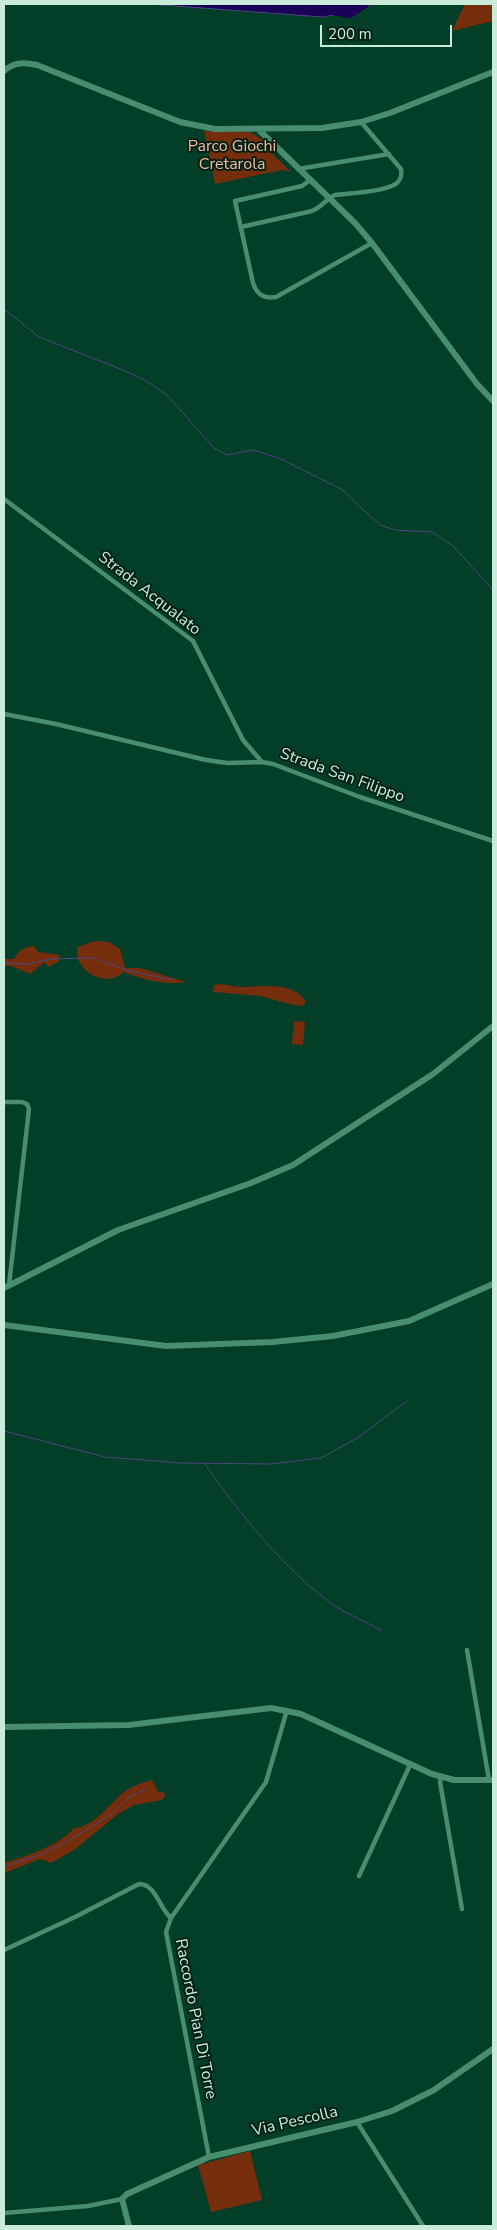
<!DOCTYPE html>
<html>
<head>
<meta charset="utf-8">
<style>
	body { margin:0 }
	#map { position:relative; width:497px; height:2230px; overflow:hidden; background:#023e28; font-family:"Nunito Sans",sans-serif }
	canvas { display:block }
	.frame { position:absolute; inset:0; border:5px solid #c9ebd9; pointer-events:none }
	.scale { position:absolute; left:320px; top:25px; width:132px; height:22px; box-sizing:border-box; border:2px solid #c9ebd9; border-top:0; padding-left:6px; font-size:15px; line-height:18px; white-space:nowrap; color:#c9ebd9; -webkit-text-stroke:4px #042115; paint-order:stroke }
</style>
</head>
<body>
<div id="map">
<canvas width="497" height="2230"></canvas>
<div class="frame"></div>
<div class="scale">200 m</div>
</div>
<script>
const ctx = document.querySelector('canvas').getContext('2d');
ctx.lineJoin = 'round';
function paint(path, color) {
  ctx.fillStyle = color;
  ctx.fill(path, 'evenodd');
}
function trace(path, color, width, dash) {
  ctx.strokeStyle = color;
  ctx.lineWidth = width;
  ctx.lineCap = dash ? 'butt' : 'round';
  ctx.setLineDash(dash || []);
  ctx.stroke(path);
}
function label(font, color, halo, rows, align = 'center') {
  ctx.font = font + ' "Nunito Sans",sans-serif';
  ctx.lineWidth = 4;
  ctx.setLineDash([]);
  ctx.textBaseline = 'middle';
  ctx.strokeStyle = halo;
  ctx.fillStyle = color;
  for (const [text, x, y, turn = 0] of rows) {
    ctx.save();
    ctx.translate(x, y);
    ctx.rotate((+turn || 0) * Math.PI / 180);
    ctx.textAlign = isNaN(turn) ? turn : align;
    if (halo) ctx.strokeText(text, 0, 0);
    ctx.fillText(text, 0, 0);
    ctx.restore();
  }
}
paint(new Path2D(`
	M465,4h28v17l-41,10z
	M204,131l46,1 13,8 -2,3 30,29 -9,-2 -67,14z
	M95,941l14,1 11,7 5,19h15l46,14c-20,4 -44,-3 -63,-10 -13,14 -38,5 -45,-13 -1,-4 0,-9 -1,-12z
	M34,946l4,6 22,3 -2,7 -10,5 -3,-5 -15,12 -19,-8h-7v-7h10c4,-9 11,-12 20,-13z
	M221,984c7,1 16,3 23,3 21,-1 50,-5 62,15l-4,4 -13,-2 -28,-8 -48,-4 1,-7z
	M294,1021l11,1 -2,23 -11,-1z
	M152,1780l7,13 4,-2 2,4 -3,5 -28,5 -16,9 -44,36 -23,13 -11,-4 -36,14v-10c21,-6 56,-18 70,-35 20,-1 35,-24 50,-36 6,-5 20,-10 28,-12z
	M250,2151l12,49 -51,12 -13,-47z`), '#762d0b');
const water = new Path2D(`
	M149,4h222l-8,4 -39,9z`);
paint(water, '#190056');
trace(water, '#4e467d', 1);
trace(new Path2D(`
	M4,309l35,28 84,33 22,10 22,15 47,53 13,7 26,-5 26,8 62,31 39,36 15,5 38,2 20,14 40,44
	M4,963l25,1 21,-5 43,-1 36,13 43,9
	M4,1431l101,26 76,6 90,1 50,-6 38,-21 48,-36
	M205,1464c34,49 80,107 130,142 14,9 32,16 47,25
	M4,1867l41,-14 23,-12 42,-26 20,-18 17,-9`), '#4e467d', 1);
trace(new Path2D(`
	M333,11l17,3 15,-10`), '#190056', 8);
trace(new Path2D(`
	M298,169l91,-15
	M310,180l-8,6 -67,15 18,82c4,12 11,16 23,14l96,-54
	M241,227l71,-16c10,-4 14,-12 23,-16 14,-2 51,-3 62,-12 4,-4 5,-9 4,-14l-40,-47
	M4,499l189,142 50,99 19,22
	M4,714l52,10 150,36 21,3 35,-1 11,2 87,33 133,44
	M4,1102h18l5,2 2,5 -20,176
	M467,1650l22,130
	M441,1777l-1,5 22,127
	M359,1876l51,-111
	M4,1950l71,-33 64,-33c17,0 20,24 32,34
	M357,2122l66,104
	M209,2157l-43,-225 5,-14 95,-136 21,-72
	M4,2213l84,-7 34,-7`), '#488d6d', 4.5);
trace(new Path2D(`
	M4,71c10,-9 20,-9 33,-6l143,57 35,7 107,-1 39,-6 29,-9 103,-41
	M258,129l97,94 17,20 105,141 16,17
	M4,1288l114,-58 133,-47 42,-18 140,-91 60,-48
	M4,1325l162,21 107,-4 60,-6 76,-15 84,-37
	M4,1727l125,-2 142,-17 30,6 131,60 22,6h39
	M129,2226l-7,-27 5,-5 82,-37 148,-35 35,-11 42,-21 59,-41`), '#488d6d', 6);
label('16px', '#f5b79f', '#042115', [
	["Parco Giochi",232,147],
	["Cretarola",232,165]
]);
label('16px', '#c9ebd9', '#042115', [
	["Strada Acqualato",149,594,38],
	["Strada San Filippo",342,776,20],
	["Raccordo Pian Di Torre",195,2019,79],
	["Via Pescolla",295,2122,-13]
]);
</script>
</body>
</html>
